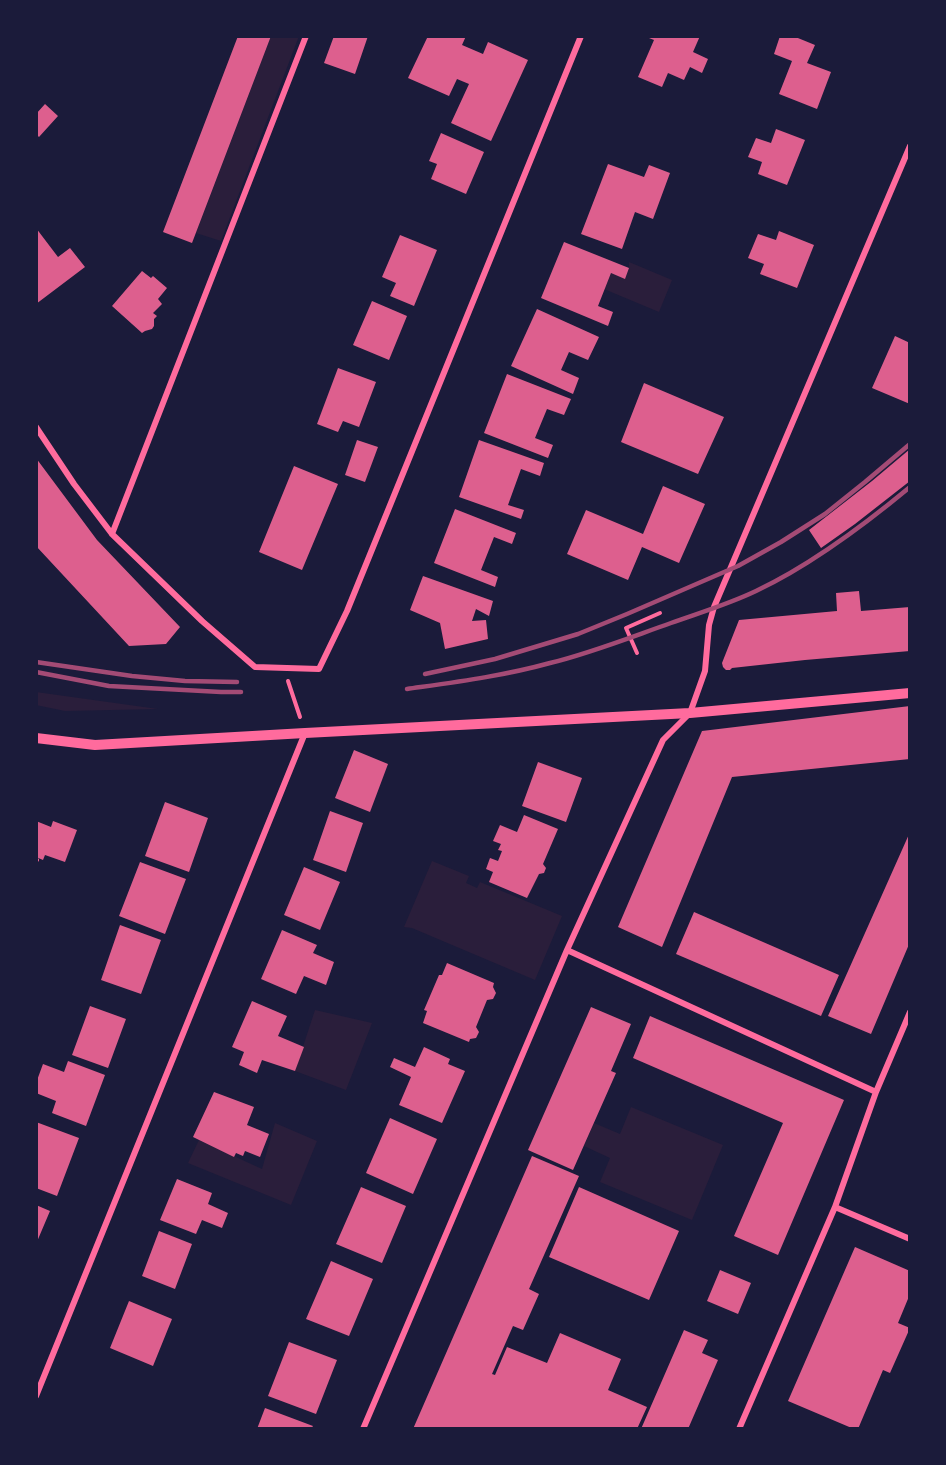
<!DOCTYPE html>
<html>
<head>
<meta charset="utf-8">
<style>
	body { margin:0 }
	#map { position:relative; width:946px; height:1465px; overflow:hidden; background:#1b1b3a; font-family:"Times New Roman",serif }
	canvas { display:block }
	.frame { position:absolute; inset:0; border:38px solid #1b1b3a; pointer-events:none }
</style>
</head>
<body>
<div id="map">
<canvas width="946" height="1465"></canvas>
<div class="frame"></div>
</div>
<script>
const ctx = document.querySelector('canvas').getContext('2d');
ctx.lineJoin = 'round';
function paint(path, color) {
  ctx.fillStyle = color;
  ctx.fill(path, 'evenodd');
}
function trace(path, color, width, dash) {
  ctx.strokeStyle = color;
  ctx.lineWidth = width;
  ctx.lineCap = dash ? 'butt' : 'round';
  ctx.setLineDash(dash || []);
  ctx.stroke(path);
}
paint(new Path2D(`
	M271,36h28l-78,205 -25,-8z
	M629,262l43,18 -13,32 -55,-23 7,-16 14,5 4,-10z
	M36,692l122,17 -93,2 -29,-6z
	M432,861l37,15 -3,7 11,5 3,-6 82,34 -27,64 -123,-52 -8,-1z
	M315,1010l57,13 -26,67 -51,-19z
	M631,1107l92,38 -31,75 -92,-38 10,-24 -26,-12 10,-23 26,11z
	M275,1123l42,18 -26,64 -103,-42 11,-23 63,29z`), '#2a1e3b');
paint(new Path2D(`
	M238,36h33l-79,207 -29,-11z
	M334,36h34l-13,38 -31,-11z
	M428,36h38l-4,9 21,9 5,-12 40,18 -37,81 -40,-18 18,-39 -12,-5 -8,17 -41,-18z
	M644,36h56l-7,16 15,7 -6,14 -12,-6 -6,13 -16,-7 -6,14 -24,-10 16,-37z
	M780,36h13l22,9 -8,18 24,9 -14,37 -38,-15 13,-33 -18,-7z
	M45,104l13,12 -19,21 -3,-3v-20z
	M776,129l29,11 -18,45 -29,-11 4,-12 -14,-5 8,-19 15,5z
	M441,133l43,19 -18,42 -35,-15 6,-15 -8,-3z
	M608,164l36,13 5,-12 21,8 -17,46 -18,-7 -13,37 -41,-15z
	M36,228l22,29 12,-9 15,19 -49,37z
	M779,231l35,14 -17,43 -37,-14 4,-10 -16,-6 10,-24 18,6z
	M400,235l37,15 -23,56 -24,-10 6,-13 -14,-6z
	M564,242l65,26 -4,11 -14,-6 -13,33 15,6 -5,14 -67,-28z
	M142,271l9,7 2,-2 14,12 -9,11 4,5 -9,9 4,3 -3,3v7l-2,3 -7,2 -3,2 -30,-27z
	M372,301l35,15 -18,44 -36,-15z
	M537,309l62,28 -11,23 -19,-8 -8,18 18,8 -6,16 -62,-28z
	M895,336l15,7v61l-38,-16z
	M338,368l38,14 -17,45 -16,-6 -5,11 -21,-8z
	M507,374l64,25 -7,16 -17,-6 -12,29 18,7 -5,13 -64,-25z
	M644,383l80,34 -26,57 -77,-32z
	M357,440l21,7 -13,35 -20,-7z
	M479,440l65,23 -4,13 -19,-7 -13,36 16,5 -3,9 -62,-22z
	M910,449v32l-55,43 -34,24 -12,-18 63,-49z
	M36,458l61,82 83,87 -14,17 -37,2 -93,-100z
	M294,466l44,18 -36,86 -43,-18z
	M663,486l42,18 -26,59 -37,-16 -14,33 -61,-26 19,-44 57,24z
	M455,509l61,24 -4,11 -18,-7 -13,33 17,7 -3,10 -61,-24z
	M423,576l70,25 -4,15 -13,-7 -4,12 14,-1 2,19 -43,10 -5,-26 -30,-13z
	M859,591l2,20 49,-4v44l-105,9 -73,8 -2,2h-4l-3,-3 -1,-4 17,-43 98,-9 -1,-18z
	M910,706v53l-178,18 -70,170 -44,-20 84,-196z
	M354,750l34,14 -18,48 -35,-14z
	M538,762l44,16 -16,44 -44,-16z
	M165,802l43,16 -19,54 -44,-16z
	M330,811l33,12 -17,49 -33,-12z
	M524,815l34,14 -15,35 3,4 -2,5 -5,1 -12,24 -38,-16 4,-10 -7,-3 4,-11 8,3 4,-10 -4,-1 3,-6 -8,-3 7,-16 17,7z
	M36,821l15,6 2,-6 24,9 -12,32 -20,-7 -2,5 -7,-3z
	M910,832v110l-39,92 -43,-18z
	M140,862l46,17 -21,55 -46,-18z
	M304,867l36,15 -20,48 -36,-15z
	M694,912l145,63 -18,41 -145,-62z
	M120,925l41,15 -20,54 -40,-14z
	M282,930l35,15 -4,8 21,9 -8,23 -22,-9 -8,18 -35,-15z
	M447,963l47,20 -1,4 3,6 -3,6 -6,1 -11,27 3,5 -3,6 -6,1 -1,3 -46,-19 4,-12 -3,-1 15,-35h3z
	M252,1001l35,15 -9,20 26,11 -9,24 -33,-11 -5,13 -18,-8 5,-13 -12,-5z
	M90,1006l36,13 -18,49 -36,-13z
	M591,1007l40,17 -20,47 5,2 -43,97 -45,-20z
	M650,1016l194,84 -66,155 -44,-19 49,-113 -150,-65z
	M424,1047l26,12 -2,5 17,7 -23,52 -43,-18 12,-28 -21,-10 4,-9 21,9z
	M68,1061l37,14 -19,51 -34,-13 4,-12 -20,-8v-10l7,-19 21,8z
	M214,1092l40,15 -7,18 22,9 -9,23 -15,-6 -2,5 -7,-3 -2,4 -41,-20z
	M390,1118l47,21 -24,55 -47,-21z
	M36,1122l43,16 -22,58 -21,-8z
	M532,1156l47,20 -50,113 10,5 -16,36 -10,-4 -21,48 3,1 12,-28 40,16 13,-30 61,26 -13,31 39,17 -10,22h-224z
	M177,1179l35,14 -4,11 20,9 -6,15 -20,-8 -6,14 -36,-14z
	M361,1187l45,19 -24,57 -46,-19z
	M579,1187l100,44 -30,69 -100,-43z
	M36,1205l14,6 -14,33z
	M159,1231l33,13 -17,45 -33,-13z
	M855,1247l55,24v23l-12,29 12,5 -20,45 -7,-3 -25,59h-4l-66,-28z
	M331,1261l42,18 -24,57 -43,-17z
	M720,1270l31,13 -13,31 -31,-13z
	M129,1301l43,18 -19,47 -43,-18z
	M684,1330l24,10 -6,13 16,7 -30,69h-47z
	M289,1342l48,18 -21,54 -48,-18z
	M265,1408l48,18 -2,3h-54z`), '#dd5f8e');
trace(new Path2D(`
	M637,653l-11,-25 34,-15
	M288,681l12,36
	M36,859l1,1`), '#ff6b9d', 4);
trace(new Path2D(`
	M36,427l38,57 38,50 90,87 53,46 64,2 28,-58 234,-575
	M112,534l194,-498
	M567,950l309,142
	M835,1207l75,32
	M36,1396l269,-663
	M363,1429l204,-479 96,-210 27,-27 15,-42 4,-46 5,-18 196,-461
	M739,1429l96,-222 41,-115 34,-80`), '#ff6b9d', 6);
trace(new Path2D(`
	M36,738l59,7 210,-12 385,-20 220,-20`), '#ff6b9d', 10);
trace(new Path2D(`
	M36,662l96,14 53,5 52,1
	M36,672l73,14 112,6h20
	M425,674l70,-15 83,-25 49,-20 111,-48 43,-24 44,-28 40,-32 45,-38
	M407,689c49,-7 96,-13 143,-26 41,-10 81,-26 121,-40 28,-10 58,-19 85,-32 55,-26 107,-65 154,-104`), '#a44b75', 4.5);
</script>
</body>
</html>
